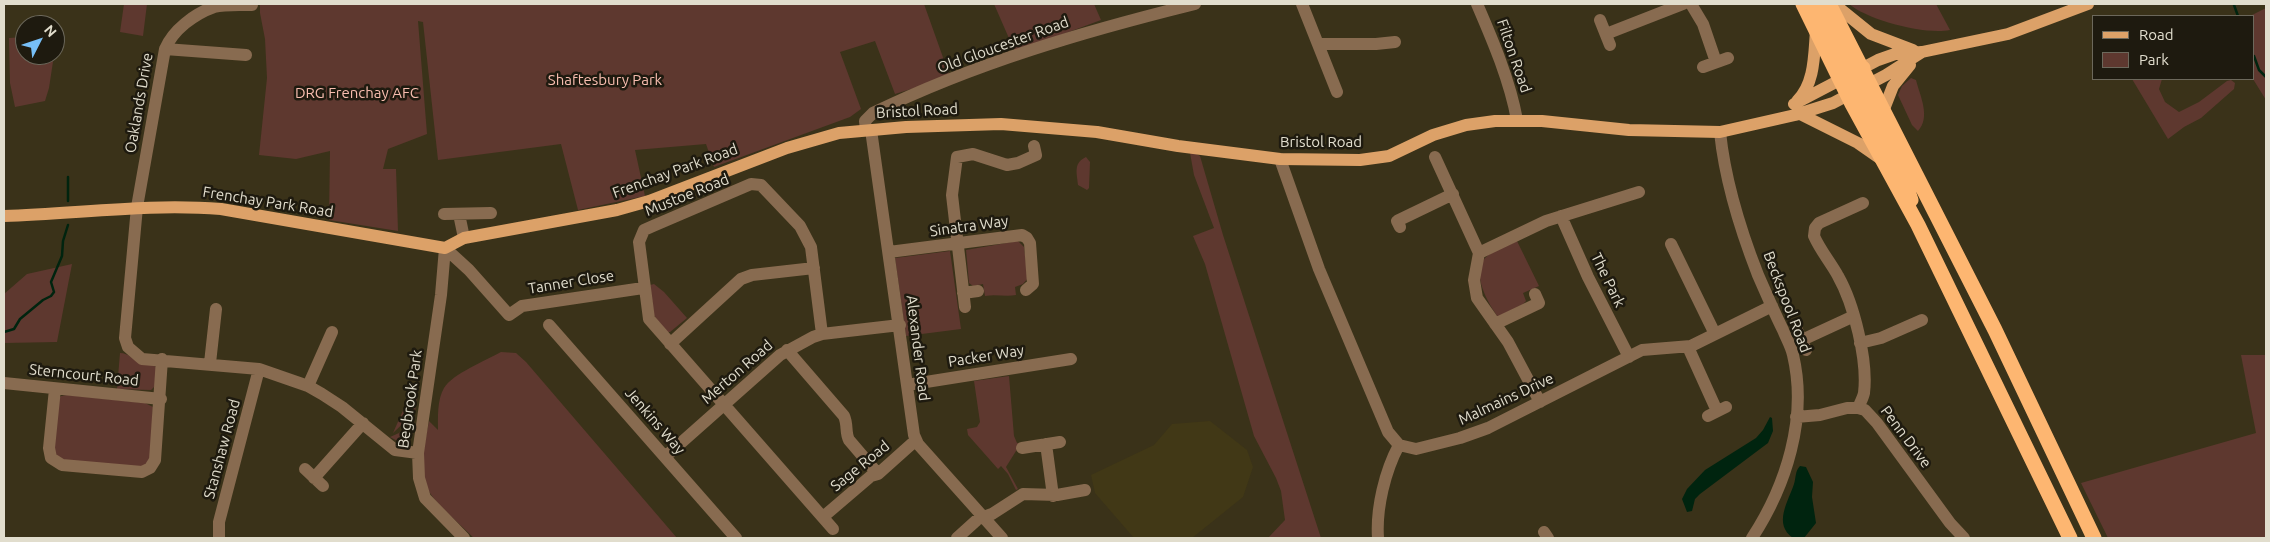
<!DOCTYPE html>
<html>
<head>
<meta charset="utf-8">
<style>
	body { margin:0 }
	#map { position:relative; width:2270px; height:542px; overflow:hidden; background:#3a3219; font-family:Ubuntu,sans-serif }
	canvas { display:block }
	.frame { position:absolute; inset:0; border:5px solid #e1ddcd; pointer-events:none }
	.legend { position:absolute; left:2092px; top:15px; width:162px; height:65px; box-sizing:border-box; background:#1e1a0f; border:1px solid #6c685b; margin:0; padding:6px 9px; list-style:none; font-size:15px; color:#e1ddcd }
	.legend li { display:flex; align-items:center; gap:10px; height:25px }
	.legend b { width:25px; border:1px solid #6c685b }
	.north { position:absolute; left:15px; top:15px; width:50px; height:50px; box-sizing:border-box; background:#1e1a0f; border:1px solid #6c685b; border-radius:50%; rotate:49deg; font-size:14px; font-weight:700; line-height:20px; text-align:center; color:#e1ddcd }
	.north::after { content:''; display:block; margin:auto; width:18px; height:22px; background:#77bff7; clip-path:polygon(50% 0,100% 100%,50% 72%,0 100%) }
</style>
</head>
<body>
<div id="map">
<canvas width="2270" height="542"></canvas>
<div class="frame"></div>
<ul class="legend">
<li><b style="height:6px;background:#dca168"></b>Road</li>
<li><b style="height:14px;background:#5e382f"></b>Park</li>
</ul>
<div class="north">N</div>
</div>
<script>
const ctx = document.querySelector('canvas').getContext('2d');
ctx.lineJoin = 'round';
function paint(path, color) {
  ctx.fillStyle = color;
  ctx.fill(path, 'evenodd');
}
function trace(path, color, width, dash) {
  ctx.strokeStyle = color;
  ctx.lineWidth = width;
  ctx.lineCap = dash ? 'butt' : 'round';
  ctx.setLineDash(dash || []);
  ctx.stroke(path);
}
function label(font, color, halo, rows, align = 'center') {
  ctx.font = font + ' Ubuntu,sans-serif';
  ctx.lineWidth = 5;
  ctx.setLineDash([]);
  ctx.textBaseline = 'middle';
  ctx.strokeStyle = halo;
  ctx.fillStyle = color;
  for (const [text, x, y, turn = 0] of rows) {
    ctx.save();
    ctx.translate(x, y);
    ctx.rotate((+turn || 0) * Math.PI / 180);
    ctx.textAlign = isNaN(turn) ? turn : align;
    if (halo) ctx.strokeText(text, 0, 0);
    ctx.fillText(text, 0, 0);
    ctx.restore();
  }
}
paint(new Path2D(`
	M1210,421l37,29 6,17 -10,30 -51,41h-58l-39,-45 -4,-18 63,-30 18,-21z`), '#413816');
paint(new Path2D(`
	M124,4h23l-4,32 -23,-4z
	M260,4h664l26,73 -55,17 -20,-53 -35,11 21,57 -11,8 -136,50 -8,-23 -71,6 10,46 -67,14 -17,-66 -123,16 -15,-138 -5,-1 9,113 -39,15 -5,20h13l2,62 -69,-11 1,-69 -34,8 -37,-4 8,-77 -2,-39 -5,-26z
	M994,4h100l7,16 -86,32z
	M1849,4h87l14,26c-26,5 -82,-10 -101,-26z
	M2266,8v92l-13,-21 1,-63h-4z
	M25,37v18h29l-5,33 -4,13 -30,6 -5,-24 -1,-45z
	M1911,78l5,2c4,16 15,37 2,51l-6,-6 -14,-30 4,-9z
	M2132,79h30l-3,10 6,13 14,10 20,-10 28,-21 4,-1 4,3 -1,6 -33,29 -17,9 -16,12z
	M1193,152l7,4 23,79 98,303h-53l17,-18 -4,-29 -5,-13 -22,-42 -49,-172 -12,-28 21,-8 -20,-53 -4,-22z
	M1086,157l4,5 -1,26 -2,2 -9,-5c-1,-12 -5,-22 8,-28z
	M1018,241l6,6 4,31 -5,6 -8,3 1,8c-10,2 -20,-1 -31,1l-2,-12 -10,2 -4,-3 -3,-33z
	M1517,241l22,45 -16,7 3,8 -3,3 -25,13c-10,-14 -27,-43 -13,-59 7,-8 23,-12 32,-17z
	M950,251l11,78 -55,7 -11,-78z
	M72,264l-15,78 -53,1v-49l23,-20z
	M654,284l10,8 23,26 -17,14h-3l-13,-16 -4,-31z
	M501,352l15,1 10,9 151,176h-203c-12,-12 -39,-35 -46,-48 -10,-21 -3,-48 1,-69l9,9c0,-13 -1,-30 6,-42 8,-14 43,-28 57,-36z
	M120,353c9,0 13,7 20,10 7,2 12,0 17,5l-1,17 -5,5 -34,-1z
	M2241,355h25v183h-158l-27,-55 175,-50z
	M1009,376l5,60 3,7h4l-15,24 12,22 -2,1 -8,-16 -7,-8 -3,3 -30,-34 -1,-6 10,-2 3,-5 -6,-41z
	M413,388l5,1 -3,23 -22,21z
	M67,395l78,8 8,4 -3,54 -10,7 -77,-8 -9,-7 3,-52 4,-5z
	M414,417c1,12 0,22 -13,26l-11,-6 9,-4z`), '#5e382f');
paint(new Path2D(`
	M1770,417l2,1 1,13 -5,12 -68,51 -5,5 -3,12 -5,1 -5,-13 5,-10 18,-19 51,-32 7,-8z
	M1800,466l6,1 7,15 -1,15 4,26 -12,15h-11c-20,-14 -5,-36 1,-54 2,-6 1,-13 6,-18z`), '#00240f');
trace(new Path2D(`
	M2234,5l4,11
	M2254,56l5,14 7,7
	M68,201v-24
	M4,332l10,-3 6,-10 23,-19 8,-4 3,-4 -3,-10 11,-26 1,-15 5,-16`), '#00240f', 2.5);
trace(new Path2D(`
	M1302,4l35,88
	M1477,4c16,37 33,77 40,116
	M1691,4l12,20 13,38
	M252,5c-12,0 -27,-1 -38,2 -20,7 -41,23 -49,42l-28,158 -12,131 3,9 14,12 117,10 49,17 14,8 20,13 53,43 23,3
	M1600,20l10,25
	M1606,34l77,-30
	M1318,44h58l19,-2
	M165,49l81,6
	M1703,67l25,-9
	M866,130l-1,-9 8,-8c102,-50 213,-82 322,-109
	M871,130l43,305 4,9 84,94
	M1720,132c5,49 20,97 38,143 8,18 16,37 25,55 3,8 8,16 10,25 15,63 -7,131 -41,183
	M1435,157l44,96 -5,27 3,18 31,44 32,60
	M1280,159l39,110 69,163 11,13 17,4 44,-11 28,-10 154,-78 49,-4 81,-40
	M444,214l47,-1
	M459,214l5,24
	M1561,216l27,61 41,80
	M1400,227l-3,-6 56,-27
	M1671,244l44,90
	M445,248l-4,47 -23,158 1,25 6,20 39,40
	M445,248l24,22 40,45 13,-9 121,-18
	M889,252l133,-17 5,3 3,5 3,41 -7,6
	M1479,253l67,-32 93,-29
	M963,293l15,-2
	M965,307l-13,-112 5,-38 16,-3 34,11 11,-2 18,-8 -2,-9
	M1495,324l44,-21 -4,-9
	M549,325l187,213
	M1797,330l9,20
	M822,334l-11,-87 -11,-21 -39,-41 -10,-1 -98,42 -9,4 -5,12 10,77 184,210
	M1802,340l52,-24
	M1860,343l21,-5 41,-18
	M670,344l71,-65 11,-4 62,-7
	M1688,347l29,64
	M787,350l57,66c4,9 1,16 5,24l29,34
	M210,363l6,-54
	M4,383l157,16
	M907,385l164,-26
	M308,386l24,-54
	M55,389l-6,59 2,10 11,7 80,7 8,-4 5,-8 7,-101
	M1858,408c2,-5 5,-10 6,-15 4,-32 -10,-89 -26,-117 -7,-13 -18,-26 -24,-40l1,-8 4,-5 44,-20
	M1708,416l18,-9
	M1796,417l24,-2 27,-7h11l7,2 12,13 73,100 14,15
	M1046,444l7,52
	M1022,448l38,-6
	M665,457l115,-102 33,-18 9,-3 78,-9
	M305,469l18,17
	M314,478l49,-55
	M823,517l48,-41 7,-2 38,-34
	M1544,532l4,6
	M219,538v-16l40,-153
	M957,538l21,-19 14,-5 31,-20 34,1 28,-5
	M1378,538c-2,-30 7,-67 21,-93`), '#886b50', 12);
trace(new Path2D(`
	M1834,4l37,30 42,16
	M1797,101c18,-17 17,-47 19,-70
	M1794,104l84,-44 17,-6 27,-2 86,-18 80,-30
	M1884,109l9,-23 17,-21
	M1800,114l58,29 23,16
	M4,216c73,-2 144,-13 217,-7l224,39 19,-10 153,-28 32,-9 138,-53 52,-15 67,-6 95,-3 96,8 81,14 102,13 80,1 29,-4 44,-21 33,-10 29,-4h47l87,9 91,2 75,-17 38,-12 53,-28 36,-23`), '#dca168', 12);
trace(new Path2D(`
	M1803,4l49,100 66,121 152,313
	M1816,4l35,70 -3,20
	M1829,4l166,326 99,208
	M1863,68l-4,21 45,90 7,21`), '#fdb671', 15);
label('15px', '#e1ddcd', '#1e1a0f', [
	["Old Gloucester Road",1003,45,-20],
	["Filton Road",1514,56,71],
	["Oaklands Drive",139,103,-80],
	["Bristol Road",917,111,-3],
	["Bristol Road",1321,142],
	["Frenchay Park Road",675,171,-20],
	["Mustoe Road",687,195,-22],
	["Frenchay Park Road",268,202,9],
	["Sinatra Way",969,226,-8],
	["The Park",1608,280,64],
	["Tanner Close",571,282,-9],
	["Beckspool Road",1787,302,69],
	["Alexander Road",918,348,83],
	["Packer Way",986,356,-9],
	["Merton Road",737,372,-41],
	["Sterncourt Road",84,375,6],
	["Begbrook Park",410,399,-82],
	["Malmains Drive",1506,399,-25],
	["Jenkins Way",655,421,49],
	["Penn Drive",1906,437,53],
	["Stanshaw Road",222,449,-75],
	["Sage Road",860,466,-39]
]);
label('15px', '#f8bdaf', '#1e1a0f', [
	["Shaftesbury Park",605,80],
	["DRG Frenchay AFC",357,93]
]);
</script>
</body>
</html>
